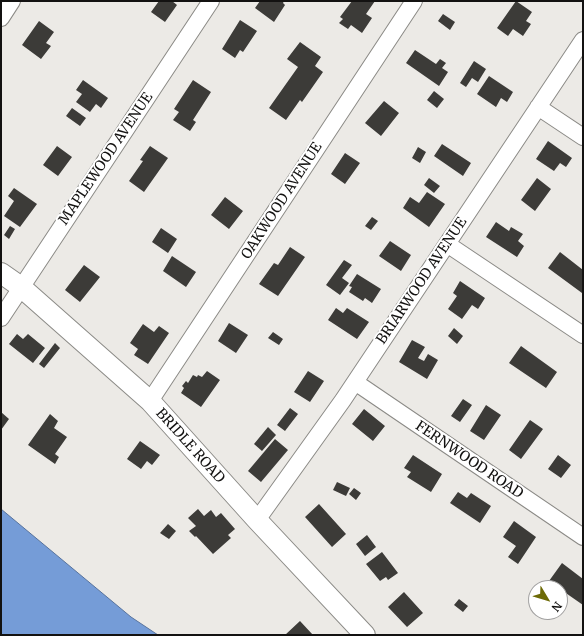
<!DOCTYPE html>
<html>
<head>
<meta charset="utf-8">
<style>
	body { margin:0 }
	#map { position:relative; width:584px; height:636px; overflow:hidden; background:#eceae6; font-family:Merriweather,serif }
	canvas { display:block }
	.frame { position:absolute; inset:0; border:2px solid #131211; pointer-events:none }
	.north { position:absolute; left:528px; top:580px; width:40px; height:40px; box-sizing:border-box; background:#fff; border:1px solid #a1a0a0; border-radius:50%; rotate:128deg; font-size:11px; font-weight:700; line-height:16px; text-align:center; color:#131211 }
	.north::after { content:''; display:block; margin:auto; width:14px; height:18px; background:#6d6a06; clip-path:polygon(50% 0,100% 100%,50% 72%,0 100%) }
</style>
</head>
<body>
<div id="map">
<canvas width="584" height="636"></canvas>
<div class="frame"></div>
<div class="north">N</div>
</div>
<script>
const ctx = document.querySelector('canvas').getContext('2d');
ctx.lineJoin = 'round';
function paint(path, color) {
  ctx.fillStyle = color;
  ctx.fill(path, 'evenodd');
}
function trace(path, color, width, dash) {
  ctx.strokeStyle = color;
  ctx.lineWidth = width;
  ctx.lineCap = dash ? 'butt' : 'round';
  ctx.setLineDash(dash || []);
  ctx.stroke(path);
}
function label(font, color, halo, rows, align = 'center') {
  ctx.font = font + ' Merriweather,serif';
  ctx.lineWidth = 4;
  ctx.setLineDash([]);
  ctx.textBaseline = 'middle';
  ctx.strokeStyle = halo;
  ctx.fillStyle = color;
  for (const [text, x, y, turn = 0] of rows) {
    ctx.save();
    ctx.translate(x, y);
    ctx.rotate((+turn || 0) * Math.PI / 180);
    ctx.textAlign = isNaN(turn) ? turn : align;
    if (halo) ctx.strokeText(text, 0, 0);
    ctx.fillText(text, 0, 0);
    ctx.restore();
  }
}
const water = new Path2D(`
	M1,509l130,108 27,18h-157z`);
paint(water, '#759cd7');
trace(water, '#58739c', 1);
paint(new Path2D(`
	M159,1h13l5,4 -12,17 -14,-10z
	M260,1h24l-1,2 2,2 -11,17 -19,-14z
	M352,1h23l-9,13 6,4 -10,15 -11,-8 -3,4 -9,-6 4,-4 -3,-2z
	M516,1l16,11 -6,9 5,3 -8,12 -10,-7 -5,7 -11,-8z
	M443,14l12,8 -5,8 -12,-9z
	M240,20l17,11 -14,21 -3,-2 -5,8 -13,-9z
	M39,21l15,11 -8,11 5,3 -10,13 -19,-14z
	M300,42l21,15 -6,9 8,6 -21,30 -2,-2 -14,20 -17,-12 29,-41 -11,-8z
	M415,50l21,14 4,-5 6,4 -4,5 6,4 -9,14 -33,-23z
	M474,61l12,8 -8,13 -6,-4 -6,9 -6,-4z
	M489,76l24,16 -6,10 -6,-4 -5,9 -19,-13z
	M83,80l25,18 -7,10 -5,-4 -6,8 -14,-10 6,-8 -6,-4z
	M193,80l18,12 -18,28 3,2 -6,9 -17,-11 6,-8 -5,-3z
	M434,91l10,8 -7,9 -10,-8z
	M384,101l15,12 -18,23 -16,-13z
	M72,108l14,10 -6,8 -14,-10z
	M548,141l24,17 -6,9 -6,-4 -6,8 -18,-12z
	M442,144l29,19 -8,13 -29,-20z
	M57,146l15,11 -14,19 -15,-11z
	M150,146l18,12 -24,34 -15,-11 14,-20 -3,-1z
	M418,147l8,5 -6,11 -8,-5z
	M345,153l15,10 -15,21 -14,-10z
	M429,178l11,8 -6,7 -10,-8z
	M537,178l14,11 -16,22 -14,-11z
	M14,188l23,16 -17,23 -16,-11 10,-15 -6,-5z
	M427,192l18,12 -16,23 -26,-19 7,-11 9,6z
	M225,197l18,14 -14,18 -18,-14z
	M372,217l6,4 -7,9 -6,-4z
	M496,222l13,9 2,-4 12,7 -5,7 6,5 -7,11 -31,-20z
	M10,226l5,3 -6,10 -5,-4z
	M161,228l16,11 -9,14 -16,-11z
	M390,241l21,14 -10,16 -22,-15z
	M290,247l15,10 -27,39 -19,-12 15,-21 4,2z
	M560,252l23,18v22l-1,1 -34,-25z
	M172,256l24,16 -10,15 -23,-16z
	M344,260l8,5 -10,13 7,5 -9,12 -14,-10z
	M84,265l16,12 -20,25 -15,-12z
	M357,274l24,15 -9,14 -7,-5 -2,3 -14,-9 3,-5 -3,-1z
	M460,281l25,17 -7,11 -6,-4 -10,14 -14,-10 9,-13 -4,-3z
	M336,308l7,5 4,-5 22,14 -12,17 -29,-19z
	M229,323l19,12 -12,18 -18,-12z
	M143,324l11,8 5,-6 10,7 -21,31 -14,-9 4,-6 -8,-6z
	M454,328l9,8 -6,8 -9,-8z
	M273,332l10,7 -4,6 -11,-7z
	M17,334l6,5 5,-5 17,14 -12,15 -24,-19z
	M412,340l13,7 -7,11 6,3 4,-7 10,6 -11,19 -28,-17z
	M55,343l5,5 -16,20 -5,-4z
	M521,346l36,26 -11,16 -37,-25z
	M207,371l13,9 -19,27 -20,-14 3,-5 -2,-2 4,-5 2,2 5,-8 4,2 1,-2 4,2z
	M308,371l16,10 -14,21 -16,-10z
	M463,399l9,6 -12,17 -9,-6z
	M486,405l15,10 -17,25 -14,-9z
	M290,408l8,6 -13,17 -8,-6z
	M364,409l21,17 -12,15 -21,-17z
	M1,412l8,7 -8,11z
	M50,414l8,7 -4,7 13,9 -12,17 4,3 -4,7 -27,-19z
	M530,420l13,9 -22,30 -12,-9z
	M268,427l8,8 -14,16 -8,-7z
	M275,439l13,11 -27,32 -13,-11z
	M140,441l20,14 -8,10 -5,-4 -6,8 -14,-10z
	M413,455l29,19 -11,18 -24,-15 4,-5 -7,-4z
	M558,455l13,10 -10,13 -13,-9z
	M337,482l13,6 -4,8 -13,-6z
	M354,488l7,5 -5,7 -7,-6z
	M458,492l9,6 4,-5 20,13 -11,17 -30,-20z
	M319,504l27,30 -14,13 -27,-30z
	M198,509l6,7 7,-6 5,7 5,-4 14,16 -7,6 3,3 -18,16 -17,-18 -1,1 -6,-6 7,-5 -8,-8z
	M514,521l22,16 -18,27 -10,-7 8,-11 -13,-9z
	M168,524l8,7 -7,8 -9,-6z
	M367,535l9,12 -11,9 -9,-12z
	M382,552l16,21 -10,7 -2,-3 -6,4 -14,-17z
	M562,563l21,16v26l-23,-16v-1h-1l-10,-7z
	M404,592l19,21 -16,14 -19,-20z
	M459,599l9,7 -5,6 -9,-7z
	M300,621l13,14h-28z`), '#3c3b38');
const minor = new Path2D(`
	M1,18l11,-17
	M538,107l45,30
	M447,244l136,91
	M1,318l210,-317
	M355,382l228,155
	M150,401l264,-400
	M257,520l86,-120 240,-360`);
const tertiary = new Path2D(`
	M1,273l20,14 129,114 107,119 108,115`);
trace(minor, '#8b8a86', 18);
trace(tertiary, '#8b8a86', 22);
trace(minor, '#fff', 16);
trace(tertiary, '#fff', 20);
label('14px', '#131211', '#fff', [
	["MAPLEWOOD AVENUE",106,159,-56],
	["OAKWOOD AVENUE",282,201,-57],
	["BRIARWOOD AVENUE",422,281,-56],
	["BRIDLE ROAD",190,446,48],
	["FERNWOOD ROAD",469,460,34]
]);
</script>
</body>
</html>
